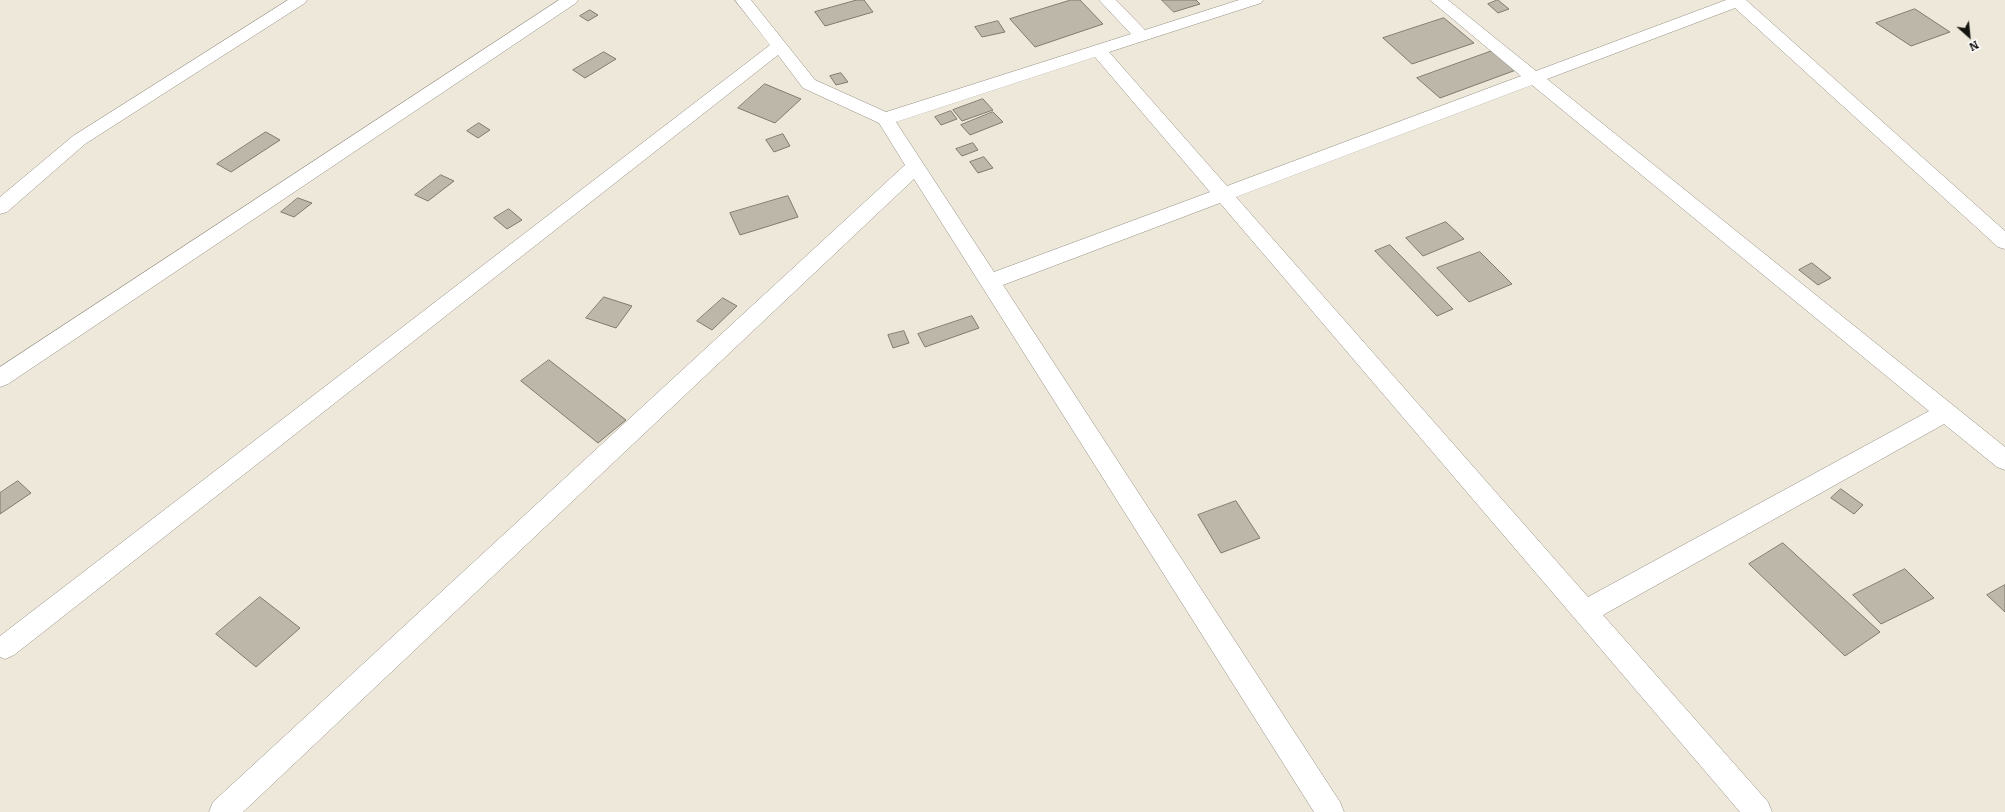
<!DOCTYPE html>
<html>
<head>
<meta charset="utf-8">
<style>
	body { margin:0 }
	#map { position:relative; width:2005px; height:812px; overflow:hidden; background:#eee8db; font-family:Literata,serif }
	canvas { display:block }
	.north { position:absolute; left:1949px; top:16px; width:40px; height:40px; -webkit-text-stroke:3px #fff; paint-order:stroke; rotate:153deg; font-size:11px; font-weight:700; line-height:16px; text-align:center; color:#16140f }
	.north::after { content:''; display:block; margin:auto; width:14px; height:18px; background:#16140f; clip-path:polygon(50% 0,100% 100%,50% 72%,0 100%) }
</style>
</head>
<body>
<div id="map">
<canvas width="2005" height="812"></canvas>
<div class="north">N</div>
</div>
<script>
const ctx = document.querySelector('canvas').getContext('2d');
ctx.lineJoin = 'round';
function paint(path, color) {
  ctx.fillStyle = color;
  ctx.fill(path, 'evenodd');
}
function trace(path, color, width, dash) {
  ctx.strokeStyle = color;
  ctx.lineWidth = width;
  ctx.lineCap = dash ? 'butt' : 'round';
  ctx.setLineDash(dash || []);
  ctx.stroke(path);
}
const building = new Path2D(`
	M857,0h7l9,12 -48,14 -10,-14z
	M1071,0h9l23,24 -68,23 -25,-28z
	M1162,0h34l4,4 -26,8z
	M1498,0l11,9 -11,4 -10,-9z
	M1915,9l35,23 -39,14 -35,-23z
	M590,10l8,5 -10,6 -8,-5z
	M1444,18l30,25 -62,21 -29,-26z
	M998,21l7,11 -23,5 -7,-10z
	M1492,51l24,19 -76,28 -23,-20z
	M604,52l12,7 -31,19 -12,-8z
	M841,73l7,9 -12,3 -6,-9z
	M765,84l36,15 -26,24 -37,-15z
	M983,99l10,11 -31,11 -9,-11z
	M951,111l6,8 -16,6 -6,-8z
	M993,112l10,10 -33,13 -9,-10z
	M479,123l11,7 -12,8 -11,-7z
	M266,132l14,8 -49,32 -14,-8z
	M783,134l7,12 -16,6 -8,-12z
	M973,143l5,7 -16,6 -6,-7z
	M984,157l9,11 -15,5 -8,-11z
	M441,175l13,6 -26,20 -13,-6z
	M788,196l10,21 -58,18 -10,-22z
	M298,198l14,5 -18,14 -13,-5z
	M509,209l13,11 -15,9 -13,-11z
	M1446,222l18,17 -41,17 -17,-18z
	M1390,245l63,64 -16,7 -62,-65z
	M1480,252l32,32 -43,18 -32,-34z
	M1812,263l19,15 -13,7 -19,-15z
	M604,297l28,9 -16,22 -30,-10z
	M723,298l14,8 -25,24 -15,-9z
	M972,316l7,12 -54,19 -7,-13z
	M904,331l5,12 -16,5 -5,-13z
	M549,360l77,60 -28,23 -77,-62z
	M18,481l13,12 -31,21v-21z
	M1841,489l22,16 -9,9 -23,-16z
	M1236,501l24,37 -39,15 -23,-38z
	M1783,543l97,89 -35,24 -96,-92z
	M1905,569l29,29 -53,26 -28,-29z
	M2005,585v27l-18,-17z
	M260,597l40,31 -44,39 -40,-33z`);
paint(building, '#bdb7aa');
trace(building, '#807a6e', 1);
const street = new Path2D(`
	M288,0h19l-2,3 -220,141 -78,68 -7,2v-17l73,-61z
	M559,0h19l-2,3 -568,381 -8,3v-20z
	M735,0h16l64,80 71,32 245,-78 -32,-34h17l29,30 94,-30h24l-2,3 -152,49 118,134 294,-110 -91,-76h18l88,71 190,-71h20l259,231v18l-7,-2 -263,-239 -188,71 458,368v23l-8,-3 -53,-43 -341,191 165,187 4,10h-32l-520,-609 -217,82 337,517 4,10h-30l-400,-633 -671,633h-34l4,-10 692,-637 -26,-42 -76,-35 -25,-33 -764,600 -9,4 -5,-2v-21l770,-591zM1095,57l115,135 -216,80 -98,-150zM1532,85l397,326 -341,186 -352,-400z`);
trace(street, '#948e82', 1);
paint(street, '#fff');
</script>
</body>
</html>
